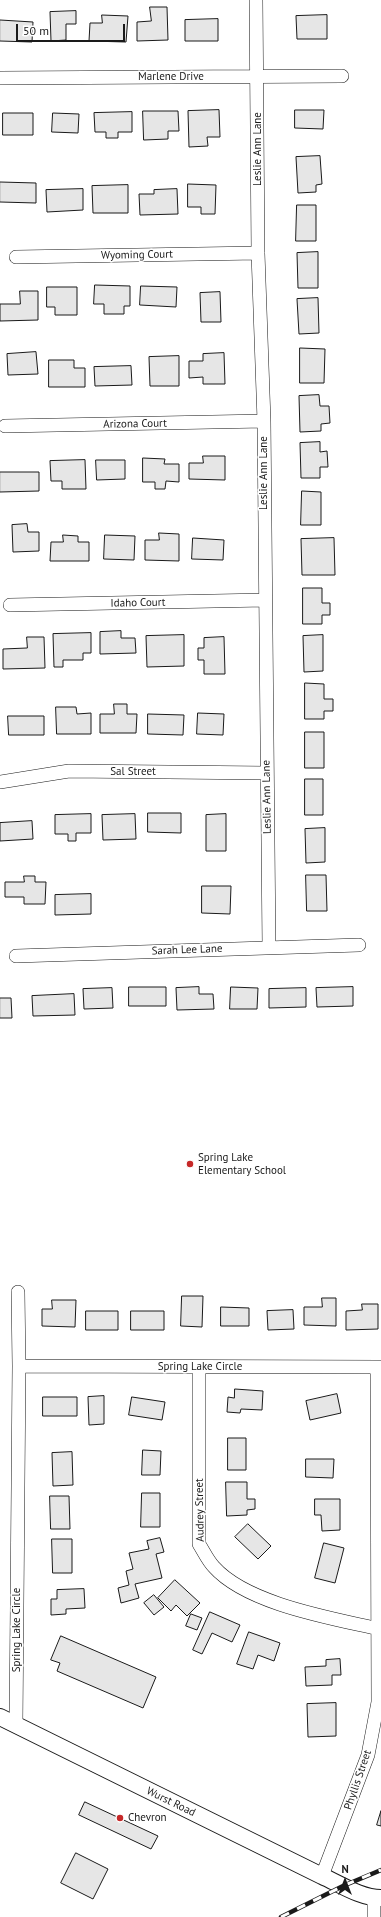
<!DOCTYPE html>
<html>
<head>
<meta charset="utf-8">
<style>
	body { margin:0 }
	#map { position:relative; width:381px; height:1917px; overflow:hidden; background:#fff; font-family:"PT Sans",sans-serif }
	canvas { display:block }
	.north { position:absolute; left:325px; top:1861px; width:40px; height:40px; -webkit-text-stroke:3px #fff; paint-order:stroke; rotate:0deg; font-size:11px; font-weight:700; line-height:16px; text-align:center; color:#1a1a1a }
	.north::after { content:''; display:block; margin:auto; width:14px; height:18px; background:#1a1a1a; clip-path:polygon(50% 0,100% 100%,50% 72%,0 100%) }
	.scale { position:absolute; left:16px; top:24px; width:109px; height:18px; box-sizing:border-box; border:2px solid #1a1a1a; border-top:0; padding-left:5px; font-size:12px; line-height:14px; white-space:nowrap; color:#1a1a1a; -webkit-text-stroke:3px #fff; paint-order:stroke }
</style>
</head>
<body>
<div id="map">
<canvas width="381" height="1917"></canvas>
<div class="north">N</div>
<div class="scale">50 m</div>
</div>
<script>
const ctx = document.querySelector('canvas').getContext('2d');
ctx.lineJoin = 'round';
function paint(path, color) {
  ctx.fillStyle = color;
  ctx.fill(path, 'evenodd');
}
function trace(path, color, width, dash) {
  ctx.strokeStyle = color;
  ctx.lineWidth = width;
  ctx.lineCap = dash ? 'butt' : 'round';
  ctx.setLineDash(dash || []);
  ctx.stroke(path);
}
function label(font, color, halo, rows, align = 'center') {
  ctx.font = font + ' "PT Sans",sans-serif';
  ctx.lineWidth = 3;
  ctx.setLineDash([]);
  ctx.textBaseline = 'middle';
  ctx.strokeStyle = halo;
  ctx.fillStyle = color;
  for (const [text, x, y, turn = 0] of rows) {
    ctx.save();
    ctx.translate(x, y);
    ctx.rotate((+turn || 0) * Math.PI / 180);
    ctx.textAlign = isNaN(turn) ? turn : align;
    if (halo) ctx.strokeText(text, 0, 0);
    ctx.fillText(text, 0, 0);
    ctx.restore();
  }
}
const building = new Path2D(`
	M150,7h17l1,33 -31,1v-19l14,-1z
	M76,11v13h-10v16l-15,1 -1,-29z
	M102,15l26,1 -2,26 -37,-1 1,-18h12z
	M327,15v24h-30l-1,-23z
	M218,19v22h-33v-21z
	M0,20l33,2 -1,20 -32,-1z
	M219,110l1,27h-13l1,9 -19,1 -1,-36z
	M295,110h29l-1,19 -28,-1z
	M143,111h35l1,20h-11v8l-24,1z
	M132,112v20h-14v6h-12v-6h-11l-1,-19z
	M3,113h30v22h-30z
	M53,113l26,1 -1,19 -26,-1z
	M320,156l2,28 -6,1v7l-18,1 -2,-36z
	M0,182l36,1v20l-36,-1z
	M188,184l28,1 -1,29h-14v-7h-13z
	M128,185v28h-35l-1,-27z
	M83,189v21l-36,2 -1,-22z
	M177,189l1,25 -38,1 -1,-21h15v-4z
	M297,205h19v36h-20z
	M318,252v36h-20l-1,-35z
	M95,285l35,1v20h-6v8h-20v-10h-10z
	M141,286l36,1 -1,20 -36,-2z
	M47,287h30v28h-22v-8h-8z
	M20,291h18v29l-38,1v-17h20z
	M220,292l1,30h-20l-1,-29z
	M318,298l1,35 -20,1 -2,-35z
	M300,348l25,1 -1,34h-24z
	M36,352l2,22 -30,1 -1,-21z
	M224,353l1,31h-22v-7l-14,1v-17h14v-7z
	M179,356v30h-29l-1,-29z
	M49,360h25v8h11v19h-36z
	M131,366l1,19 -37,1 -1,-19z
	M319,395l1,11h9l1,17 -9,1v7l-21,1 -1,-36z
	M320,442v10l7,-1 1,16h-8v11h-19l-1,-35z
	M203,456h22v24l-36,-1v-16h14z
	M143,458l22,1 -1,5h15v18l-13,-1 -1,8h-10v-7h-12z
	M85,460l1,29h-24v-8h-11l-1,-20z
	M96,460h29v19l-28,1z
	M0,472h39v19l-39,1z
	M302,491l19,1v33h-20z
	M27,524l1,8h11v19l-26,1 -1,-27z
	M159,533l20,1v27l-34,-1v-20h14z
	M63,535l15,1v6h11v19h-39l1,-19h12z
	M105,535l30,1 -1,24 -30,-1z
	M193,538l31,2 -1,20 -31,-1z
	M334,538l1,37h-33l-1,-36z
	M303,588h19v15h8v12h-8v9h-19z
	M121,631v7h14l1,15 -36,1v-22z
	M91,633v20h-8v7h-20v7h-9l-1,-33z
	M184,635v31l-37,1 -1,-31z
	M323,635v36l-19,1 -1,-36z
	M27,637h17l1,31 -42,1v-20l24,-1z
	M224,637l1,37h-21v-14h-6v-12h6v-10z
	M305,683l19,1v15h9v12h-9v8h-19z
	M114,704h13v10h10l-1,19h-36v-19h14z
	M56,707h20l1,7 14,-1v21h-34z
	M198,713l26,1 -1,21 -26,-1z
	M148,714l36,1 -1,20 -35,-1z
	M8,716h36v19h-35z
	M305,732h19v36h-19z
	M305,779h18v36h-18z
	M148,813h33v20l-33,-1z
	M91,814v19h-15v8h-8v-7h-13v-19z
	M135,814l1,25 -33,1 -1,-25z
	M226,814v37h-20v-36z
	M32,821l1,18 -33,2v-18z
	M325,828v34l-19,1 -1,-34z
	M306,875h20l1,36h-20z
	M24,876h11v6h11l-1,22h-21v-7h-19v-15h19z
	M202,886h29l-1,28 -28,-1z
	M91,894v20l-36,1v-20z
	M129,987h37v19h-37z
	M199,987v7h14l1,15 -37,1 -1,-22z
	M231,987l27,1 -1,21h-27z
	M353,987v19l-36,1 -1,-19z
	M112,988l1,20 -29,1 -1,-20z
	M306,988v19l-37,1v-19z
	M74,994l1,21 -42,1 -1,-20z
	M0,998h11l1,20h-12z
	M182,1296h21l-1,31 -21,-1z
	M322,1298h14v28l-32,-1v-18h18z
	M52,1300h24l-1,27 -33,-1v-17h10z
	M362,1304h16v25l-32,1v-19l16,-1z
	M221,1307l28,1v18h-28z
	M293,1310l1,19 -26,1 -1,-19z
	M86,1311h32v19h-32z
	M131,1311h33v19h-33z
	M235,1389l28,2 -1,19 -21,-1 -1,4 -13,-1 1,-15 6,1z
	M337,1394l4,19 -31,7 -4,-19z
	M104,1396v28l-15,1 -1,-28z
	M43,1397h34v19h-34z
	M132,1397l33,5 -3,18 -33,-5z
	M228,1438h18v32h-18z
	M143,1450l18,1 -1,24h-18z
	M72,1452l1,33 -20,1 -1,-33z
	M306,1459h28l-1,19 -27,-1z
	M226,1482h21v17h8v10l-8,1v5l-20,1z
	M142,1493h18v34h-19z
	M50,1496h19l1,33h-19z
	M315,1499h25v31l-18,1 -1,-16h-6z
	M248,1524l23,22 -13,13 -23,-22z
	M160,1538l4,14 -8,2 6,24 -27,6 4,14 -18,5 -3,-15 11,-3 -3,-14 7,-2 -4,-16 20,-4 -2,-8z
	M52,1539h20v34h-19z
	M324,1543l20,5 -9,35 -20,-5z
	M175,1580l25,23 -13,13 -11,-11 -5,6 -13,-13z
	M84,1589l1,19 -19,1v5l-15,1v-16h6v-9z
	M154,1595l10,12 -10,8 -10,-12z
	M210,1612l30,13 -8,17 -20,-9 -10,21 -9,-4z
	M191,1614l11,4 -5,12 -11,-4z
	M249,1632l31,11 -6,18 -16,-6 -5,14 -16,-5z
	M61,1636l95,41 -13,31 -86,-37 3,-8 -9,-3z
	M340,1659l1,16h-9v10l-26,1 -1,-19 21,-1v-6z
	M336,1703v33l-28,1 -1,-33z
	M85,1802l73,34 -7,13 -72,-34z
	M381,1811v15l-4,-1z
	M76,1853l32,16 -15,30 -32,-16z`);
paint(building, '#e6e6e6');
trace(building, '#1a1a1a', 1);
const minor = new Path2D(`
	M256,0l2,253 6,168 5,526
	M0,78l342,-2
	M16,257l242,-4
	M5,426l259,-5
	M10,605l255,-5
	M0,782l69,-11 198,2
	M16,956l343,-11
	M19,1366l362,1
	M199,1367v177c5,8 9,17 15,23 33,37 117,51 165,62
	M16,1725l3,-359 -1,-74
	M322,1876l46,-121 10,-53 -1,-335
	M374,1917v-19`);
const tertiary = new Path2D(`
	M0,1717l322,159c18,8 39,22 59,22`);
trace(minor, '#1a1a1a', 14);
trace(tertiary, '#1a1a1a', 18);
trace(minor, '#fff', 13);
trace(tertiary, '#fff', 16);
const rail = new Path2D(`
	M281,1917l62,-31 38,-16`);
trace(rail, '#1a1a1a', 4.5);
trace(rail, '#fff', 3, [9]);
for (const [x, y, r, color] of [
	[190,1164,4,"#c62828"],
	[120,1818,4,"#c62828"]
]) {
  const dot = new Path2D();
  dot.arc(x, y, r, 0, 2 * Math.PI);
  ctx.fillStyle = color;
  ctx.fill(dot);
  trace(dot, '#fff', 1.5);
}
label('11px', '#1a1a1a', '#fff', [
	["Marlene Drive",171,77],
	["Leslie Ann Lane",258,149,-90],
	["Wyoming Court",137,255,-1],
	["Arizona Court",135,424,-1],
	["Leslie Ann Lane",264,473,-90],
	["Idaho Court",138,603,-1],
	["Sal Street",133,772],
	["Leslie Ann Lane",267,797,-91],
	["Sarah Lee Lane",187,950,-2],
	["Spring Lake Circle",200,1367],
	["Audrey Street",200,1510,-91],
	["Spring Lake Circle",17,1630,-90],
	["Phyllis Street",358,1780,-71],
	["Wurst Road",171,1802,26]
]);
label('11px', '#1a1a1a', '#fff', [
	["Spring Lake",198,1158],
	["Elementary School",198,1171],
	["Chevron",128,1818]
], 'left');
</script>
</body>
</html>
